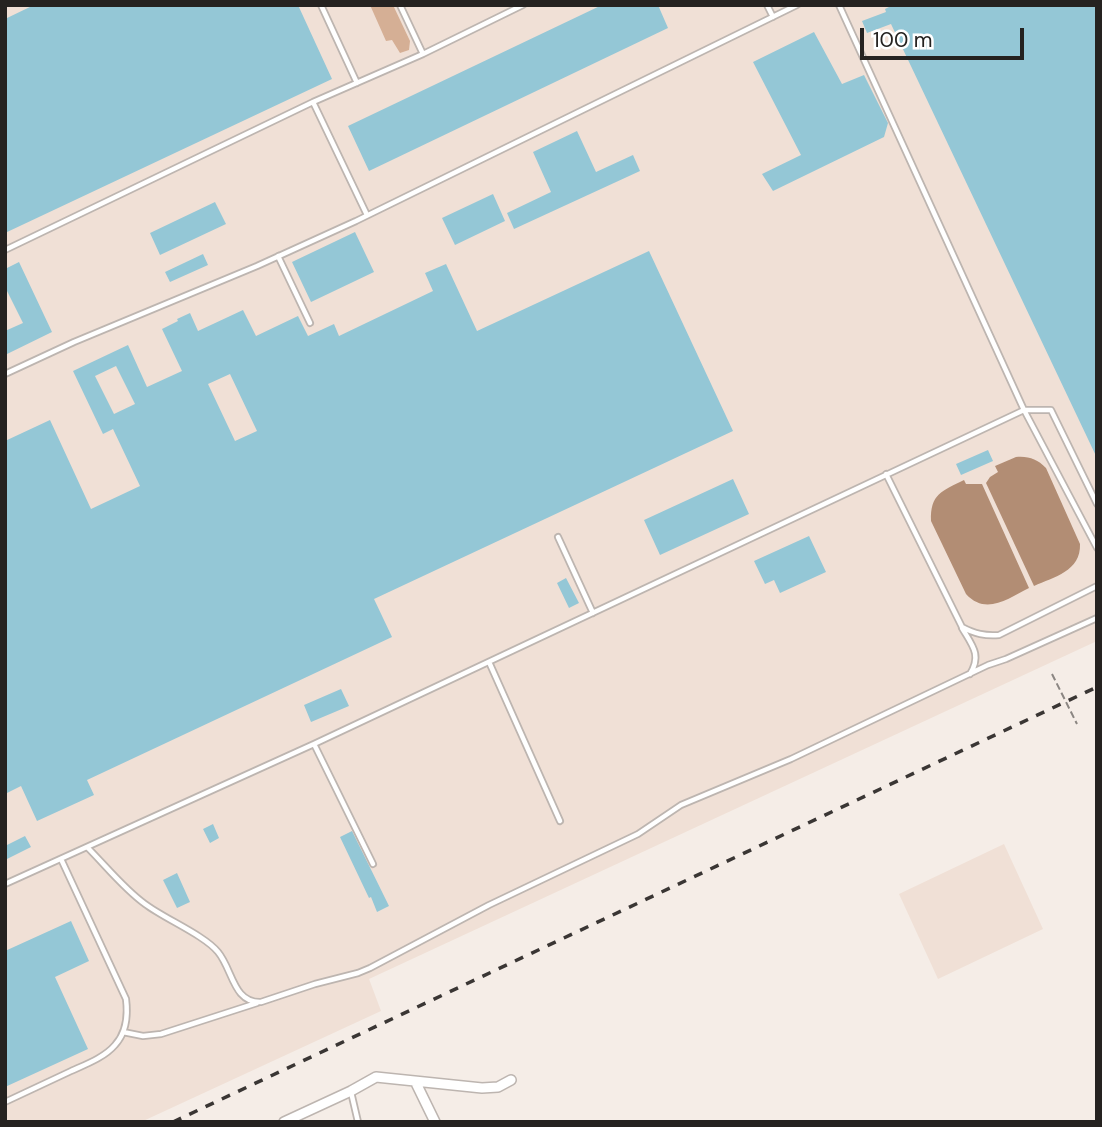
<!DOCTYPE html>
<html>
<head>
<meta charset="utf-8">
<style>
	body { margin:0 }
	#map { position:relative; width:1102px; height:1127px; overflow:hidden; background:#f5ede7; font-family:"DM Sans",sans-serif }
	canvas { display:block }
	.frame { position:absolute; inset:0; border:7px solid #252220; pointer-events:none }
	.scale { position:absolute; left:860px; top:28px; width:164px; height:32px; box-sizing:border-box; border:4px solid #252220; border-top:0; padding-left:9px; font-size:21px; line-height:24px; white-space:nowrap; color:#252220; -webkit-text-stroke:5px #fff; paint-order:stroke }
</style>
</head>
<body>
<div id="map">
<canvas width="1102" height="1127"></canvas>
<div class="frame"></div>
<div class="scale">100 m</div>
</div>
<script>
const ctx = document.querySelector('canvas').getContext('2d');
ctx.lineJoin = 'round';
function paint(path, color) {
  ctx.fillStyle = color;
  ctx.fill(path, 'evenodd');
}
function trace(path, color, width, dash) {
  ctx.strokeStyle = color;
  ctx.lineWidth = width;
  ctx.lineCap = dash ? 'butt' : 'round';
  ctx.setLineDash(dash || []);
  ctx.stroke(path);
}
paint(new Path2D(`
	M5,5h1092v636l-728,338 12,32 -240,111h-136z
	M1004,844l39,85 -105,50 -39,-85z`), '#f0e0d6');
paint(new Path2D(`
	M370,5h23l17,36 -1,9 -9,3 -8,-13 -6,1z`), '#d5af95');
paint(new Path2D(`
	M1016,457c13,-1 21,2 30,11l34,76c1,27 -26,33 -46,42l-48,-103 4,-6 8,-5 -3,-6z
	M964,480l2,4h16l47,104c-20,10 -43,28 -63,6l-35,-73c-1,-27 11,-30 33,-41z`), '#b28d74');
paint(new Path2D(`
	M34,5h264l34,74 -327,154v-214z
	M602,5h56l10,23 -299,143 -21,-45z
	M893,5h204v453l-206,-434 -24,9 -5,-12 24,-9 -1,-3z
	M814,32l28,52 22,-9 24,48 -4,14 -111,54 -11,-17 39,-19 -48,-93z
	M577,131l19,41 37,-17 7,16 -126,58 -7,-16 44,-21 -18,-40z
	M493,194l12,27 -50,24 -13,-27z
	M215,202l11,22 -66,31 -10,-22z
	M355,232l19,40 -63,30 -19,-40z
	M649,251l84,180 -359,168 18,38 -305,143 7,15 -57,26 -16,-35 -16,8v-353l45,-21 41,89 49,-23 -27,-57 -10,5 -30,-63 55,-26 19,42 35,-16 -20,-42 16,-8 -1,-2 13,-6 8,18 45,-21 13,26 42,-20 10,20 26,-12 5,12 94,-45 -8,-18 21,-9 31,67zM116,366l19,38 -21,10 -19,-38zM230,374l27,57 -22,10 -27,-57z
	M203,254l5,11 -38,17 -5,-10z
	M19,262l33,70 -47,23v-24l18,-8 -18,-36v-18z
	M988,450l5,11 -32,14 -5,-11z
	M733,479l16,35 -89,41 -16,-35z
	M809,536l17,36 -46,21 -6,-13 -9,4 -11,-23z
	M566,578l13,25 -10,5 -12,-25z
	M341,689l8,17 -38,16 -7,-17z
	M213,824l6,14 -9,5 -7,-14z
	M352,831l37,75 -12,6 -6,-15 -2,1 -29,-61z
	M25,836l6,11 -26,13v-14z
	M177,873l13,29 -13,6 -14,-28z
	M71,921l18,40 -34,16 33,72 -83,38v-136z`), '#94c7d6');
const service = new Path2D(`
	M321,5l36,78
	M400,5l23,49 100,-49
	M767,5l6,12
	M839,5l185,405 73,138
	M313,102l54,113
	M5,250l308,-148 110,-48
	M278,256l32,67
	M5,374l69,-32 183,-76 99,-45 441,-216
	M886,474l76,153c13,7 23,9 37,8l98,-49
	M558,537l35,76
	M962,628c10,17 20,27 8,46
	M489,662l71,159
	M314,744l59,120
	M87,847c19,19 37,42 58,57 20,15 59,31 73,48 15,18 15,51 43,50l54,-18 43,-11 12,-5 119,-63 149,-71 43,-29 110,-46 197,-94 18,-6 91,-41
	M5,884l309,-140 710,-334h27l46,94
	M123,1032l20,4 18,-2 96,-31
	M351,1092l7,30
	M5,1102c21,-10 43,-20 64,-30 15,-7 35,-14 46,-27 12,-13 13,-30 11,-46l-65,-140`);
const minor = new Path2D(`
	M415,1081l20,41
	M284,1122l67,-31 25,-14 106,11 16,-1 13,-7`);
trace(service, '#bdb5b0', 8);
trace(minor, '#bdb5b0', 12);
trace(service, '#fff', 4.5);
trace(minor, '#fff', 9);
trace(new Path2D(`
	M173,1122l924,-435`), '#3a3634', 3.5, [9, 9]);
trace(new Path2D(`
	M1052,674l25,50`), '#8b8682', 2, [7, 3.5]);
</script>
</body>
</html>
